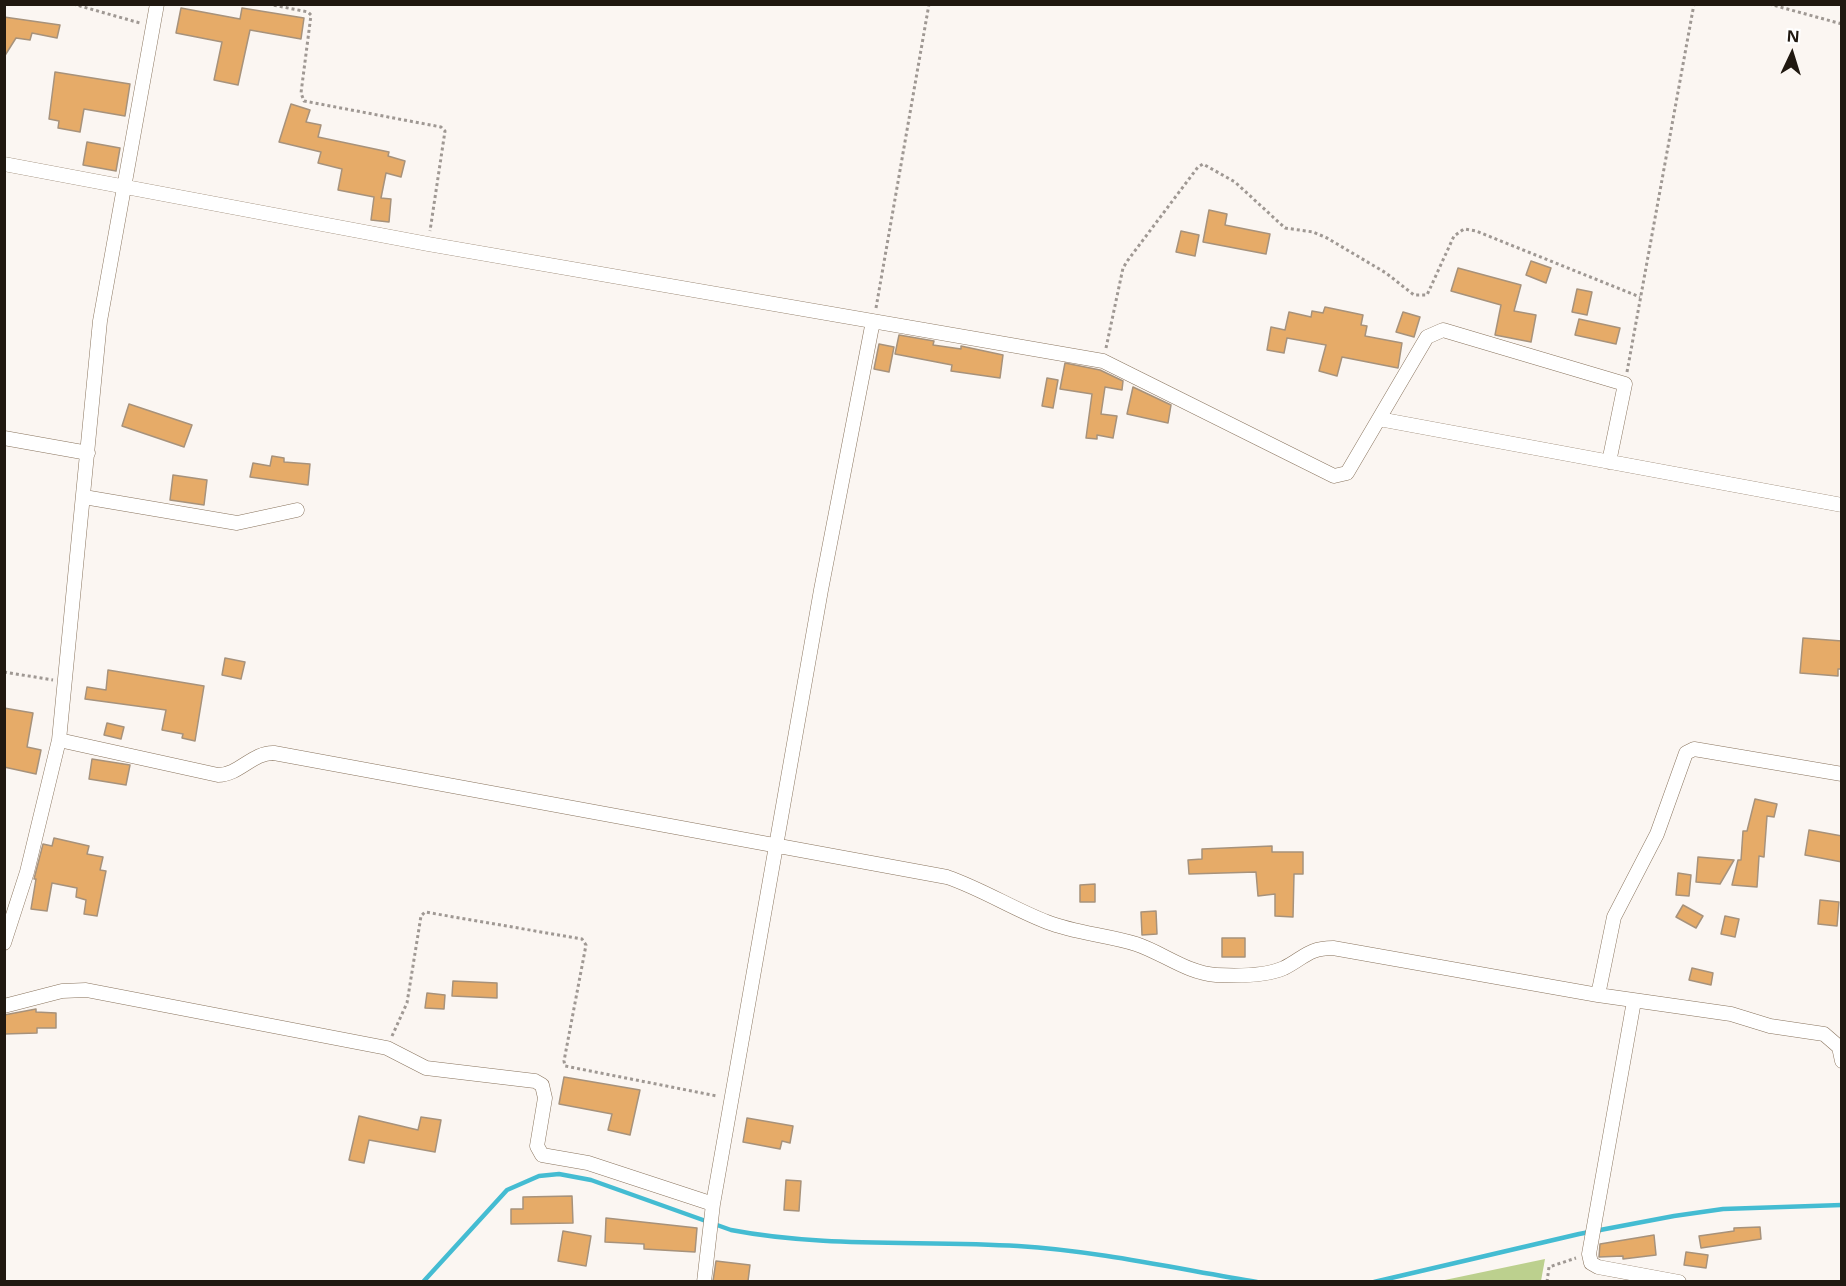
<!DOCTYPE html>
<html>
<head>
<meta charset="utf-8">
<style>
	body { margin:0 }
	#map { position:relative; width:1846px; height:1286px; overflow:hidden; background:#fbf6f2; font-family:"Noto Sans",sans-serif }
	canvas { display:block }
	.frame { position:absolute; inset:0; border:6px solid #201810; pointer-events:none }
	.north { position:absolute; left:1762px; top:24px; width:60px; height:60px; -webkit-text-stroke:4px #fff; paint-order:stroke; rotate:4deg; font-size:16px; font-weight:700; line-height:24px; text-align:center; color:#201810 }
	.north::after { content:''; display:block; margin:auto; width:21px; height:27px; background:#201810; clip-path:polygon(50% 0,100% 100%,50% 72%,0 100%) }
</style>
</head>
<body>
<div id="map">
<canvas width="1846" height="1286"></canvas>
<div class="frame"></div>
<div class="north">N</div>
</div>
<script>
const ctx = document.querySelector('canvas').getContext('2d');
ctx.lineJoin = 'round';
function paint(path, color) {
  ctx.fillStyle = color;
  ctx.fill(path, 'evenodd');
}
function trace(path, color, width, dash) {
  ctx.strokeStyle = color;
  ctx.lineWidth = width;
  ctx.lineCap = dash ? 'butt' : 'round';
  ctx.setLineDash(dash || []);
  ctx.stroke(path);
}
paint(new Path2D(`
	M1545,1259l-4,22h-101z`), '#bcd08e');
trace(new Path2D(`
	M423,1282l84,-92 32,-14 20,-2 32,6 140,50c93,18 192,10 287,16 80,5 160,23 239,36
	M1374,1282l205,-48 95,-18 49,-7 119,-4`), '#44bcd2', 4.5);
const building = new Path2D(`
	M181,8l59,11 2,-11 62,10 -3,21 -51,-9 -12,55 -24,-5 8,-38 -46,-9z
	M4,17l56,8 -3,13 -25,-5 -2,7 -14,-2 -12,19z
	M55,72l75,12 -5,32 -41,-7 -4,23 -22,-4 1,-7 -10,-2z
	M291,104l19,6 -4,12 15,3 -3,12 71,15 -1,4 17,5 -4,16 -15,-4 -5,25 10,1 -2,23 -18,-2 3,-23 -36,-7 4,-21 -24,-6 3,-11 -42,-10z
	M87,142l33,6 -4,23 -33,-6z
	M1209,210l18,4 -2,11 45,9 -4,20 -63,-12z
	M1181,231l18,4 -4,21 -19,-4z
	M1531,261l20,7 -5,15 -20,-8z
	M1458,268l63,17 -7,26 22,4 -5,27 -36,-7 6,-30 -50,-14z
	M1577,289l15,3 -5,23 -15,-3z
	M1325,307l38,8 -2,10 6,1 -2,10 37,7 -4,25 -56,-11 -5,19 -18,-5 7,-26 -39,-7 -3,15 -17,-3 4,-23 14,3 4,-18 22,5 1,-6 11,2z
	M1403,312l17,5 -6,20 -18,-5z
	M1579,319l41,9 -4,16 -41,-9z
	M899,335l35,6 -1,4 28,4v-3l42,9 -3,23 -49,-7 1,-6 -57,-11z
	M879,344l15,3 -5,25 -15,-3z
	M1065,363l35,7 23,11 -1,9 -17,-3 -4,27 16,2 -4,22 -16,-3v4l-11,-1 6,-44 -32,-5z
	M1047,378l11,2 -5,28 -11,-2z
	M1133,387l38,18 -3,18 -41,-9z
	M129,404l63,21 -8,22 -62,-21z
	M272,456l12,2v4l26,2 -2,21 -58,-8 3,-14 17,3z
	M173,475l34,5 -3,25 -34,-5z
	M1803,638l39,3v28h-4v7l-38,-3z
	M225,658l20,4 -4,17 -19,-4z
	M108,670l96,16 -9,55 -13,-3 1,-4 -21,-4 4,-20 -81,-11 2,-12 19,3z
	M4,708l29,5 -6,34 14,3 -5,24 -32,-7z
	M107,723l17,4 -3,12 -17,-4z
	M92,759l38,6 -4,20 -37,-6z
	M1755,799l22,5 -3,13 -7,-1 -3,41 -5,-1 -2,31 -25,-2 6,-25h3l2,-29h4z
	M1809,830l33,6v26l-37,-7z
	M54,838l35,8 -2,8 16,3 -3,13 6,1 -9,45 -13,-2 2,-14 -10,-3 1,-9 -25,-5 -5,28 -16,-2 5,-30h-2l9,-35 9,2z
	M1272,846v6h31v22h-9l-1,43 -18,-1v-22l-17,2 -2,-24 -67,2 -1,-14 14,-1v-10z
	M1698,857l36,3 -14,24 -24,-2z
	M1678,873l13,2 -2,21 -13,-1z
	M1095,884v18h-15v-17z
	M1820,900l19,2 -2,24 -19,-2z
	M1683,905l20,11 -7,12 -20,-11z
	M1156,911l1,23 -15,1 -1,-23z
	M1725,916l14,3 -4,18 -14,-3z
	M1222,938h23v19h-23z
	M1692,968l21,5 -2,12 -22,-5z
	M453,981l44,2v15l-45,-2z
	M427,993l18,2 -1,14 -19,-1z
	M36,1009v3l20,1v15h-19v5l-33,1v-19z
	M564,1077l76,13 -10,45 -22,-5 4,-16 -53,-10z
	M359,1116l59,14 3,-13 20,3 -6,32 -66,-12 -5,23 -15,-3z
	M747,1118l46,8 -3,17 -8,-2 -2,8 -37,-7z
	M786,1180l15,1 -2,30 -15,-1z
	M572,1196l1,27 -62,1v-15h12v-12z
	M606,1218l91,10 -2,24 -51,-3v-5l-39,-2z
	M1760,1227l1,12 -60,9 -2,-12 35,-5v-3z
	M563,1231l28,5 -5,30 -28,-5z
	M1654,1235l2,20 -33,4v-3l-24,1 1,-13z
	M1686,1252l22,3 -2,13 -22,-3z
	M716,1261l34,4 -2,16h-35z`);
paint(building, '#e6ab68');
trace(building, '#a7927b', 1.5);
const minor = new Path2D(`
	M4,164l424,80 675,117 231,115 13,-3 80,-136 16,-7 182,54 -16,78
	M1379,419l463,86
	M4,438l84,15
	M84,497l153,26 60,-13
	M59,740l159,35c21,0 35,-23 56,-22l673,124c35,12 66,32 100,45 28,11 60,13 89,22 27,9 51,29 80,31 20,1 50,1 68,-7 20,-10 24,-20 49,-20l265,47 133,19 39,12 54,8 15,13 3,14
	M4,943l23,-71 32,-132 41,-419 57,-317
	M1598,995l16,-78 43,-83 29,-81 8,-4 148,25
	M1634,1001l-45,253 2,9 7,4 81,15
	M4,1006l58,-15 24,-1 301,58 39,20 109,13 7,4 3,13 -8,48 5,9 46,8 125,41
	M704,1282l9,-78 108,-614 52,-269`);
trace(minor, '#89745e', 15);
trace(new Path2D(`
	M73,4l67,19
	M268,4l40,8 3,3 -10,78 3,8 137,26 4,4 -15,100
	M1769,4l73,20
	M876,308l53,-304
	M1106,348l17,-80 5,-8 70,-93 5,-3 32,18 50,46 28,4 14,6 59,35 28,22h13l27,-59 10,-7 12,2 164,66
	M1627,372l67,-368
	M4,672l49,8
	M392,1036l15,-33 14,-87 4,-4 157,27 4,6 -22,116 1,5 152,30
	M1547,1282l2,-15 27,-9`), '#9f9893', 3, [3, 3]);
trace(minor, '#fff', 14);
</script>
</body>
</html>
